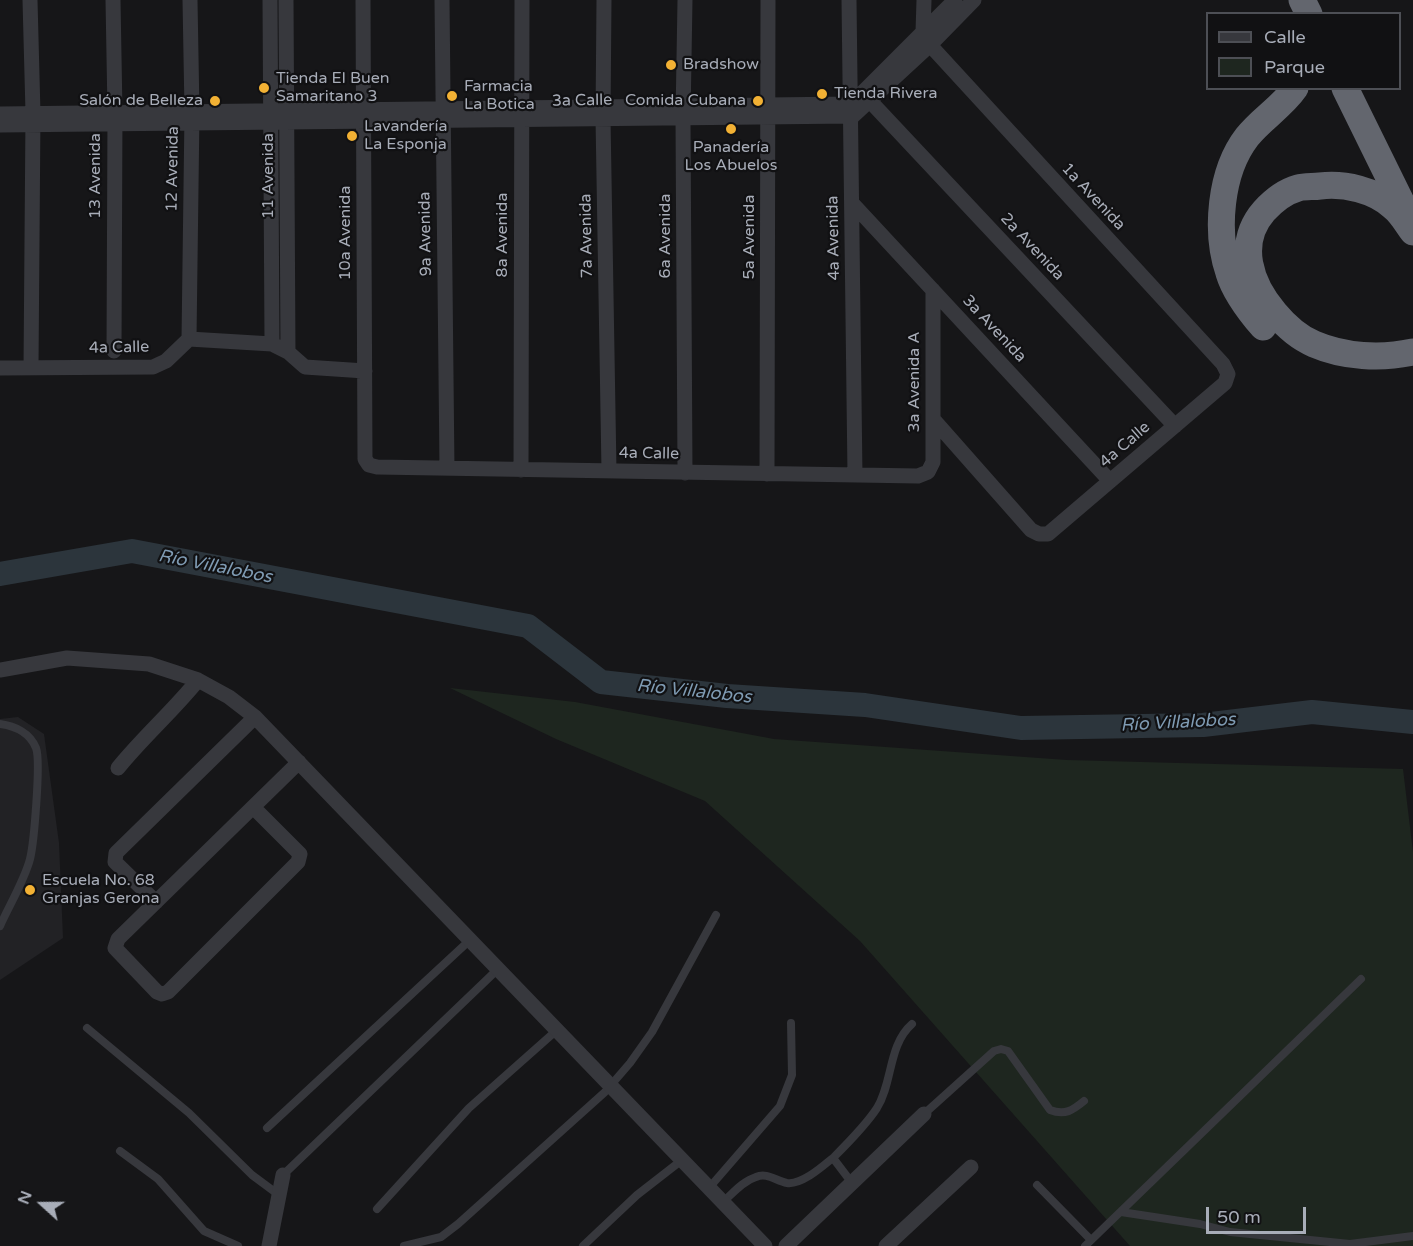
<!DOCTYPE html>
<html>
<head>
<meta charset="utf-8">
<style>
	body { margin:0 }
	#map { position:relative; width:1413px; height:1246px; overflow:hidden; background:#161618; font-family:"Varela Round",sans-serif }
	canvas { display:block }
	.legend { position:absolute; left:1206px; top:12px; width:195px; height:78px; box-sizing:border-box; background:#111113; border:2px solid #4d4f55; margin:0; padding:8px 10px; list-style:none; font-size:18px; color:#a8adb8 }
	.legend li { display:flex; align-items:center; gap:12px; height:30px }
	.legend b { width:30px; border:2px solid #4d4f55 }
	.north { position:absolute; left:12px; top:1174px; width:60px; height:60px; -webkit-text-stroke:4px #111113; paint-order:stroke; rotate:291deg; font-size:16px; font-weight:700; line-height:24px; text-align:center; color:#a8adb8 }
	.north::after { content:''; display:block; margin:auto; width:21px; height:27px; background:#a8adb8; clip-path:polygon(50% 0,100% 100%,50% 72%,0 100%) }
	.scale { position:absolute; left:1206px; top:1207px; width:100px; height:27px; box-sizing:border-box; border:3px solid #a8adb8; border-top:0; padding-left:8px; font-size:18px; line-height:21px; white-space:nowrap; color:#a8adb8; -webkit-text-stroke:4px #111113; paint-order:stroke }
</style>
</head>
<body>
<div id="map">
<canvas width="1413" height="1246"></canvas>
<ul class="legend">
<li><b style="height:8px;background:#37383d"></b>Calle</li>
<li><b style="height:16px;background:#1e261f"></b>Parque</li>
</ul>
<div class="north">N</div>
<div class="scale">50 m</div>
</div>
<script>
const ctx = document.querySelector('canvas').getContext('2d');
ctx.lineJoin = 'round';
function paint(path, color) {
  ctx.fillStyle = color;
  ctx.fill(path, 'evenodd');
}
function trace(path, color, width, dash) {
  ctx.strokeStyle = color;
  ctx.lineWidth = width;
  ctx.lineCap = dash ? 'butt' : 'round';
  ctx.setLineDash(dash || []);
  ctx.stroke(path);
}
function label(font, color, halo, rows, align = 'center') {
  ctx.font = font + ' "Varela Round",sans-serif';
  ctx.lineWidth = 4.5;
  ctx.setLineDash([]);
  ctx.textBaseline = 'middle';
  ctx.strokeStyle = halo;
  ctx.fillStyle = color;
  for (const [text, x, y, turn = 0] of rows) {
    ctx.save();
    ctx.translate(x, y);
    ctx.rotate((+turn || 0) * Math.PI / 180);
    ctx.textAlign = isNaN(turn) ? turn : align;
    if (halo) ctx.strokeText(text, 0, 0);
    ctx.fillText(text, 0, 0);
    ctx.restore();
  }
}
paint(new Path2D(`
	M18,717l26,17 15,109 4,95 -63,42v-261z`), '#222225');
paint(new Path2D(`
	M450,688l125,14 199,37 293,21 336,9 10,83v394h-283l-270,-305 -155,-140 -149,-62z`), '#1e261f');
trace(new Path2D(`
	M0,574l132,-23 396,75 73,56 126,14 138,9 156,23 182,-3 109,-13 101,10`), '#2c353c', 24);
trace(new Path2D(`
	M0,724c15,2 30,9 36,24 5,13 -2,95 -6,111 -5,20 -21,47 -30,67
	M87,1028l102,85 63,62 27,20
	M924,1114l70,-63 7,-2 7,2 42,59c15,6 23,0 34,-9
	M267,1128l203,-188
	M120,1151l38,28 46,52 34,15
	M833,1158l19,25
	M283,1175l215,-206
	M1037,1185l54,55
	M709,1188l71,-82 12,-31 -1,-52
	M723,1202c10,-9 20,-21 33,-25 11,-5 20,4 31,6 15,2 36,-17 47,-26 15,-15 32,-32 43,-49 16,-26 11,-63 35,-84
	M377,1209l92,-101 88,-78
	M1121,1212l79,12 30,8 120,12 63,-8
	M404,1246l37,-9 17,-13 147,-132 25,-29 22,-31 64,-117
	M583,1246l54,-51 45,-35
	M1085,1246l276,-267`), '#37383d', 8);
trace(new Path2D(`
	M30,0l3,113 -2,255
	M113,0l2,112 -1,239
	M270,0l2,344
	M286,0l2,352
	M363,0l2,459 4,6 8,2 541,9 10,-4 5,-10v-172
	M442,0l5,468
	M604,0l-1,118 6,353
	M685,0l-2,118 2,355
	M849,0l6,475
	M924,0l-1,32 7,13 293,319 5,10 -3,9 -177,151h-9l-8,-4 -98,-111
	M864,92l6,9 305,325
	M0,114l851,-10 104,-104
	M0,125l853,-9 77,-71 44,-45
	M852,203l258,278
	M189,339l3,-227 -2,-112
	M0,368l153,-1 13,-6 23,-22 83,5 16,8 17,15 60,4
	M521,470l1,-470
	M767,474l1,-474
	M0,670l67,-12 82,6 49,16 31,17 26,20 510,529
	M118,768c25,-31 55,-57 80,-88
	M253,807l47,47 -2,8 -130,130 -6,2 -5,-2 -42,-44 3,-9 181,-177
	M156,902l-41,-40 1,-9 139,-136
	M269,1246l14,-71
	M786,1246l138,-132
	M886,1246l85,-79`), '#37383d', 15);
trace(new Path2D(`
	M1302,0l7,14
	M1345,88l64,130
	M1413,232c-6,-8 -12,-19 -20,-25 -18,-17 -49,-24 -73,-21 -7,1 -15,0 -22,2 -14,4 -24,12 -34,23 -28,32 -14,73 11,102 10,12 25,25 39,31 30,13 67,15 99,8
	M1263,327c-13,-15 -28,-34 -34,-54 -14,-41 -9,-101 18,-136 14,-18 35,-30 48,-49`), '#63666e', 27);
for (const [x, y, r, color] of [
	[671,65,6,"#f2b134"],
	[264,88,6,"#f2b134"],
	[822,94,6,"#f2b134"],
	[452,96,6,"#f2b134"],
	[215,101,6,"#f2b134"],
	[758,101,6,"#f2b134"],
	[731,129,6,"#f2b134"],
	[352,136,6,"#f2b134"],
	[30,890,6,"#f2b134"]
]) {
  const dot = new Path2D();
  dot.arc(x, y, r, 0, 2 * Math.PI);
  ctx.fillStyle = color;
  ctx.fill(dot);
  trace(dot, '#111113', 2);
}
label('16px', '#a8adb8', '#111113', [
	["Bradshow",683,65],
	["Tienda El Buen",276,79],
	["Samaritano 3",276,97],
	["Farmacia",464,87],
	["La Botica",464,105],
	["Tienda Rivera",834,94],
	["Salón de Belleza",203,101,"right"],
	["Comida Cubana",746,101,"right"],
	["Lavandería",364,127],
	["La Esponja",364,145],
	["Panadería",731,148,"center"],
	["Los Abuelos",731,166,"center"],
	["Escuela No. 68",42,881],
	["Granjas Gerona",42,899]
], 'left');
label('16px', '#a8adb8', '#111113', [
	["3a Calle",582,101,-1],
	["12 Avenida",173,169,-89],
	["13 Avenida",96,176,-90],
	["11 Avenida",269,176,-90],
	["1a Avenida",1093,197,47],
	["10a Avenida",346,233,-90],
	["9a Avenida",426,234,-91],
	["8a Avenida",503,235,-90],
	["7a Avenida",587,236,-91],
	["6a Avenida",666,236,-90],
	["5a Avenida",750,237,-90],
	["4a Avenida",834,238,-91],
	["2a Avenida",1032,247,47],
	["3a Avenida",994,329,47],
	["4a Calle",119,348,-1],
	["3a Avenida A",915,382,-90],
	["4a Calle",1125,445,-41],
	["4a Calle",649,454,1]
]);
label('italic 18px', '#7f9bb3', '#111113', [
	["Río Villalobos",215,567,11],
	["Río Villalobos",694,692,6],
	["Río Villalobos",1178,723,-3]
]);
</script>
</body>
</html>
